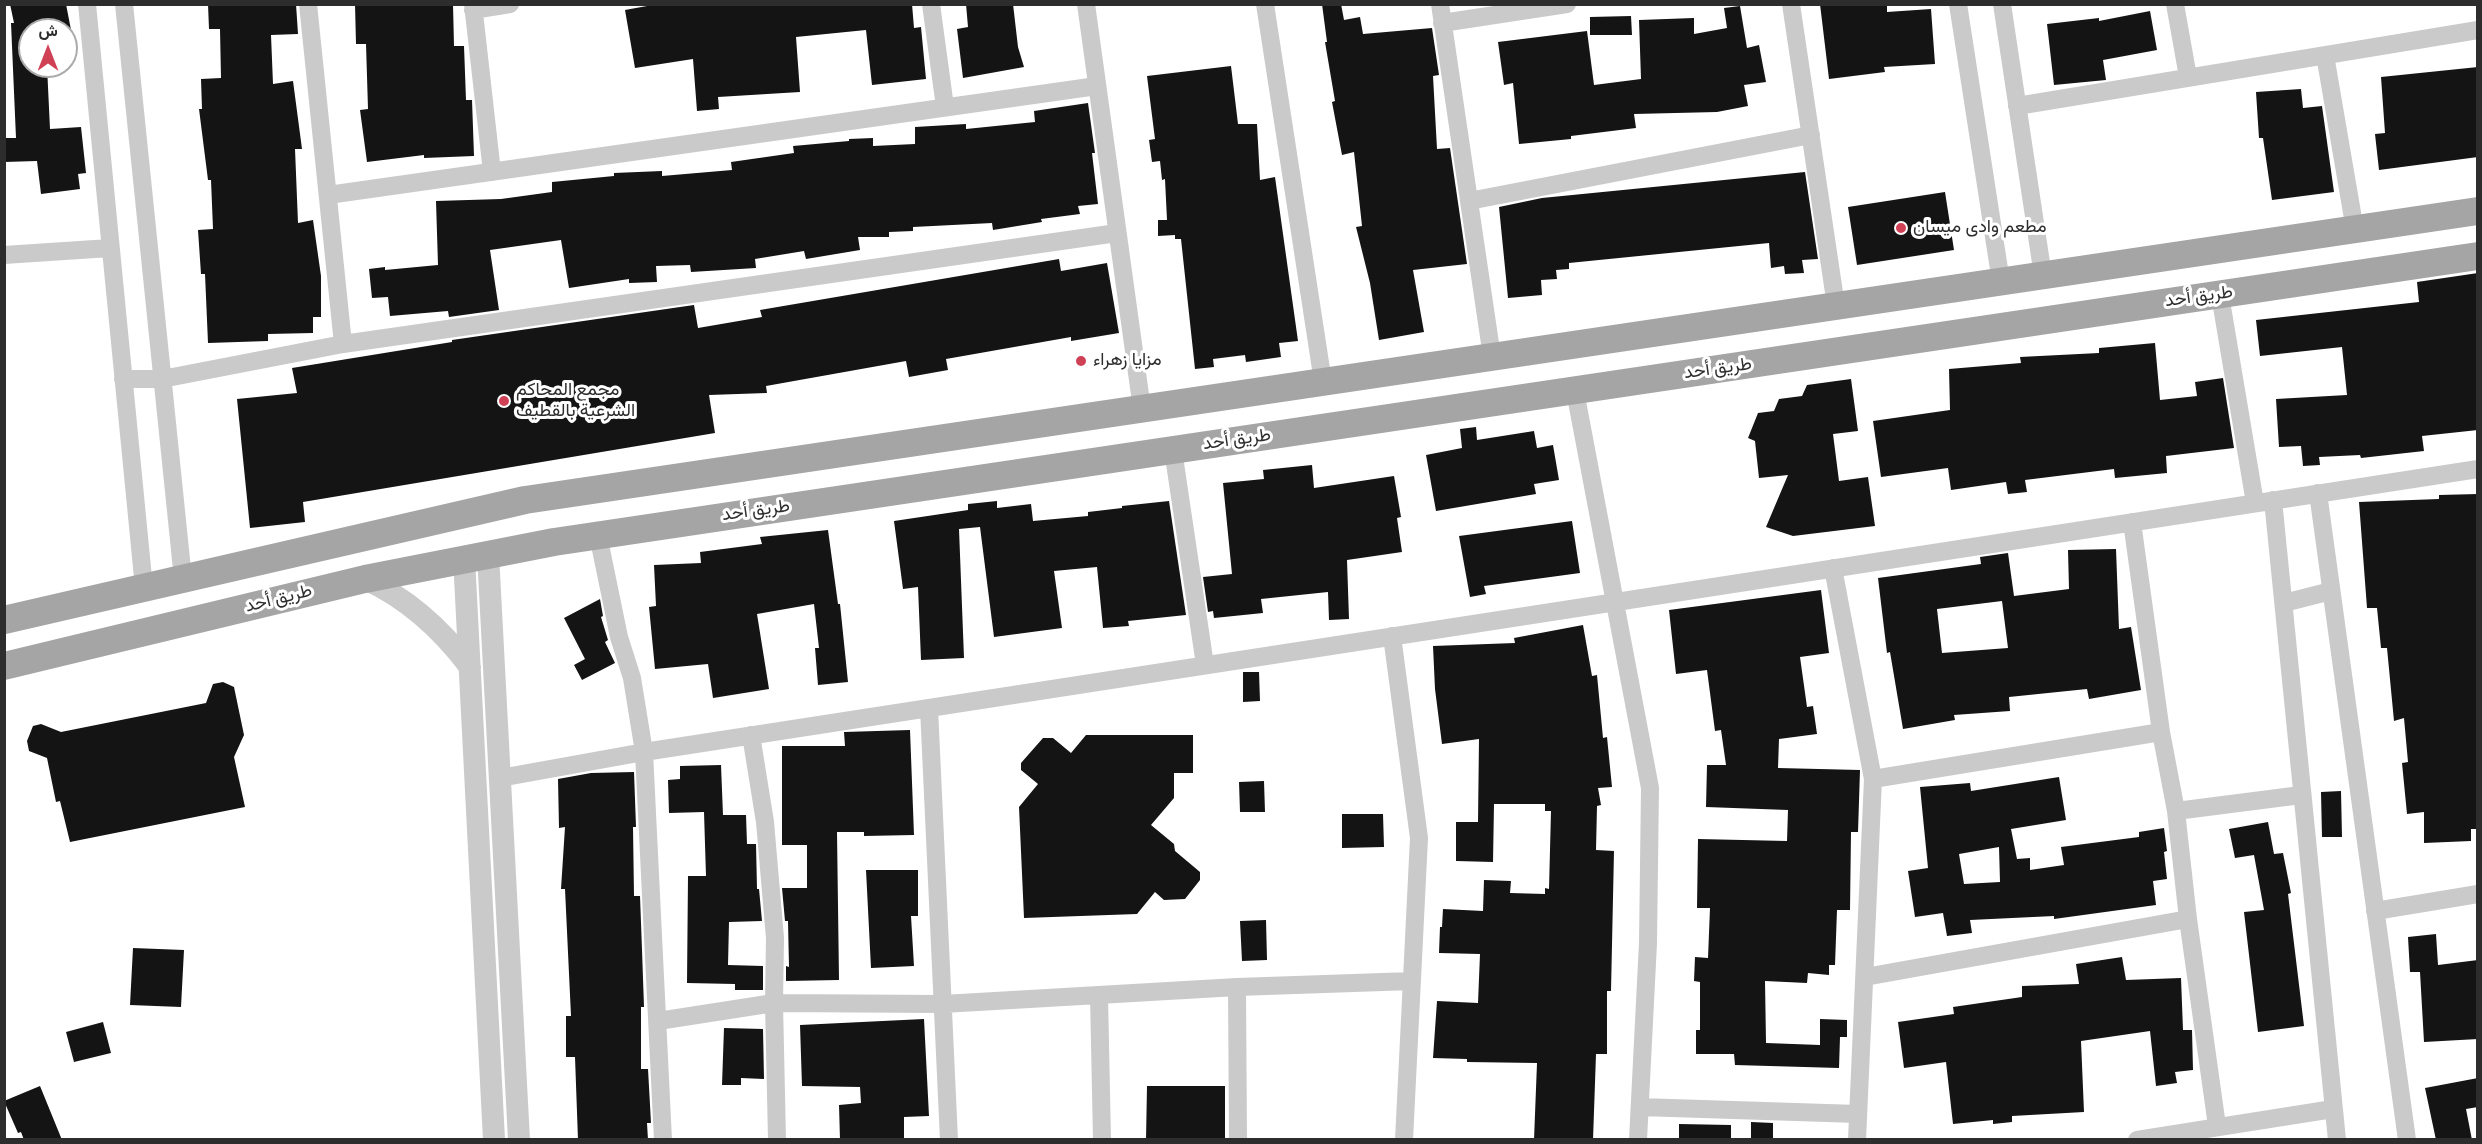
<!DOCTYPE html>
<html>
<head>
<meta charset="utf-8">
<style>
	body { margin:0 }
	#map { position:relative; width:2482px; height:1144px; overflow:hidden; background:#fff; font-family:Overpass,Vazirmatn,sans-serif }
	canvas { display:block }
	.frame { position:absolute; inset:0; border:6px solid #2d2d2d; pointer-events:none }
	.north { position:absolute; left:18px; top:18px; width:60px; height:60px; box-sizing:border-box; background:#fff; border:2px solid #ababab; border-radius:50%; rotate:0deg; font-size:16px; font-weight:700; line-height:24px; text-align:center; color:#2d2d2d }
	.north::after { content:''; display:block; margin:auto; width:21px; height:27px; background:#d14155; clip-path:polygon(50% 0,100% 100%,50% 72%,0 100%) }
</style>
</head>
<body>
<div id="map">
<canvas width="2482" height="1144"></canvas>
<div class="frame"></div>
<div class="north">ش</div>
</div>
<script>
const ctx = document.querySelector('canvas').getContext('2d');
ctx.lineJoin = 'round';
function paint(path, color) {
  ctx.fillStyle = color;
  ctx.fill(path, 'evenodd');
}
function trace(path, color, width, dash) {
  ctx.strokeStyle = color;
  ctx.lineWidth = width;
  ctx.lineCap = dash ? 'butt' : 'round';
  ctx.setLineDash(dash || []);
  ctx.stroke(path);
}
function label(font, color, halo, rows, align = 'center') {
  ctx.font = font + ' Overpass,Vazirmatn,sans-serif';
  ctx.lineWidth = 6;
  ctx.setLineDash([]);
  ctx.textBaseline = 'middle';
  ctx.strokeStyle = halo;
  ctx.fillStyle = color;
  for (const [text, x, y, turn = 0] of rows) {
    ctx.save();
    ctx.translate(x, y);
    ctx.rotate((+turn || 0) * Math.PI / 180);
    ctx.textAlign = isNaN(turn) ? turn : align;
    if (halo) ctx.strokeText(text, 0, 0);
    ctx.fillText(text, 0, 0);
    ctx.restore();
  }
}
paint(new Path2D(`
	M10,4h56l5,26h-41v36h17l3,63 31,-2 5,46 -8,1 2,15 -39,5 -4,-33 -33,1v-24h12l-5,-115h3z
	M208,4h88l2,30 -27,1 2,49 20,-3 9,68h-7l3,74 15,-3 8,56v41h-8v16l-45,1v7l-60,2 -3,-69h-4l-3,-44 15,-1 -2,-49h-3l-9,-71h3l-1,-30 20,-1 -1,-49h-11z
	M355,4h98l1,42h10l2,54h6l2,56 -50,2v-3l-57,7 -7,-52 8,-1 -2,-65h-10z
	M658,4h254l2,24 7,-1 5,52 -54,6 -6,-55 -70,7 4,55 -82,5 1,12 -22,2 -4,-52 -58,9 -10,-58z
	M966,4h47l5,43 6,20 -61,11 -6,-49 11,-2z
	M1322,4h19l3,16 16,-3 3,17 69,-6 7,47 -6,1 4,73 13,-1 17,116 -54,6 11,62 -45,8 -9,-57 -14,-56 6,-1 -8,-74 -12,3 -10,-53 3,-1 -10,-59h2z
	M1820,4h67v8l44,-3 4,55 -51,3 1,5 -56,7z
	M1740,6l7,42 12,-3 7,37 -22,3 4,21 -31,6 -83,2 2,14 -65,8v3l-52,5 -6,-61 -9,2 -6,-43 89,-11 7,54 47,-6 -2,-59 55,-2v16l33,-6 -3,-20z
	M2150,11l7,39 -54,10 3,20 -52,5 -7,-61 52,-6v3z
	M1631,16l1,19h-42v-18z
	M1231,66l7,58h19l3,56 15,-3 23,164 -19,2 2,14 -35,5 -1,-7 -32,4 1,8 -19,2 -14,-130h-6v-4l-17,1v-16h9l-2,-41 -3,1 -2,-19 -8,1 -3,-22 6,-1 -8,-63z
	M2478,67v90l-99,13 -4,-36 10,-1 -4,-56z
	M2301,89l2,19 19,-2 12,86 -62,8 -9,-62h-4l-3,-46z
	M1088,103l7,50h-3l6,51 -20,2 2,8 -39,5 1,3 -49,8 -1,-7 -79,4v4l-24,1v5h-31l2,13 -54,9 -2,-8 -49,8 1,9 -65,4 -1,-7 -34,1 1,16 -28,1v-4l-60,9 -8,-48 -71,10 9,60 -50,7 -1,-6 -58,5 -2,-19 -16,1 -3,-29 16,-2v3l53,-5 -2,-64 65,-2 51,-7v-10l62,-6v-3l48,-2v5l70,-6 -1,-8 63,-9 -1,-7 56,-5v-2l24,-1v8l42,-2v-17l51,-3v5l69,-7 -1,-11z
	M1805,172l13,87 -16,1 2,13 -19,1 -1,-8 -13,2 -2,-25 -200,20v6l-13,1 1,9 -16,1 1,15 -34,3 -9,-91 43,-9z
	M1945,192l9,58 -97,15 -9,-58z
	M1059,259l2,12 46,-8 12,70 -48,8v-4l-125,22 2,11 -39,7 -3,-16 -140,25 1,7 -58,2 6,38 -412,69 2,20 -55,6 -13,-129 60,-6 -5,-25 160,-26v-2l242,-35 4,23 64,-11 -2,-7z
	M2478,273v157l-56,6 2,15 -63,7 -1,-3 -41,2 1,8 -17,1 -2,-20 -22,1 -3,-48 71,-4 -5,-48 -82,9 -4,-36 163,-18 -2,-20z
	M2155,343l5,57 37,-4 -2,-14 28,-4 11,70 -68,8 1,17 -52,5 -1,-9 -89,11 2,12 -19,2 -2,-12 -55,8 -3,-22 -67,9 -8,-56 77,-11 -1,-41 72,-6 -1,-6 79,-4v-5z
	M1851,379l7,52 -25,3 6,47 29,-4 7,49 -82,10 -27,-9 22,-52 -29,3 -4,-37 -7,-3 10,-25 16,-2 5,-12 23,-3 5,-11z
	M1476,427l1,13 57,-9 3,17 16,-3 6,35 -25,4 2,10 -100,17 -10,-56 36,-7 -2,-19z
	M1312,465l2,23 80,-12 7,41 -4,1 5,34 -55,8 2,59 -20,1 -1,-28 -67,7 2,14 -49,5 -1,-7 -5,1 -5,-35 29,-3 -9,-91 41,-4 -1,-9z
	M2478,494v335h-7v12l-47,2v-31l-17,2 -5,-51 6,-1 -4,-44 -10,3 -7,-73h-6l-4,-40h-10l-8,-106 80,-3v-4z
	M997,501v7l34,-4 2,17 55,-5v-4l34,-4v-2l47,-5 17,114 -58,6 1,5 -26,2 -6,-61 -43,4 8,57 -68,9 -14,-110 -21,2 5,129 -43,2 -3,-73 -15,2 -9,-68 74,-11v-6z
	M1572,521l8,52 -96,13 2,8 -16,3 -11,-61z
	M828,530l10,74h2l8,78 -30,3 -3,-37h4l-5,-44 -57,10 12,75 -56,9 -5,-34 -53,5 -6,-62 7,-1 -2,-41 47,-2 -1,-11 62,-8 -2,-7z
	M2116,549l3,80 12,-2 10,63 -52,9 -2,-10 -78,8 1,14 -56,4 1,5 -52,9 -13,-77 -3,1 -9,-75 103,-14 -1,-7 28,-4 6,43 55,-7 -1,-39zM2002,601l6,47 -66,5 -5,-44z
	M1821,590l8,63 -29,4 7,50 6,-1 4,28 -38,5 -1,29 82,2 -2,62h-7l-1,78h-13l-2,55h-6v10l-21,-2 -1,10 -42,-2 1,62 54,2v-26l27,1v17h-7l-1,31 -104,-3 -1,-11h-38v-24h4v-48l-6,-1 1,-24 13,1 2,-50h-13l1,-69 89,2 1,-31 -82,-3 1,-42h19l-5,-35 -6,1 -8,-61 -31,4 -7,-64z
	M600,599l3,17 -2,1 7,23 -3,2 10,21 -33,17 -8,-15 11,-6 -21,-41z
	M1583,625l9,51 5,-1 6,63 4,-1 5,50 -14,1 3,17 -4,1 -1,44 18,1 -3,140h-4v63h-11l-3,86h-59l3,-77 -70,-1v-3l-34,-1 4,-57 41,2 2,-49 -41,-1 1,-26h2l1,-18 40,2 1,-31 27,1 -1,12 35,1v-6l4,1 2,-78h-6v-7h-51l-1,58 -37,-1v-39h22l1,-83 -37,5 -7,-55 -2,-43 82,-3 -1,-5z
	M1243,672h16l1,29 -17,1z
	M223,682l11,5 10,48 -10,22 11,50 -175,35 -10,-41 -4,1 -9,-44 -18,-7 -2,-10 6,-15 8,-2 20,8 145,-29 7,-19z
	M910,730l4,105 -50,1v-4h-27l2,148 -53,1v-15l3,1 -1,-46h-3l-3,-33h25v-43h-25v-99h63l-1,-14z
	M1086,735h107v38h-19v25l-23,27 23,19 1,7 25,21v8l-15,19 -21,1 -9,-8 -18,22 -113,4 -5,-111 19,-23 -17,-14v-7l22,-25h10l18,15z
	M721,765l2,50h23l1,29h9l1,45h2l3,32 -33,1 -1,43 35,1v24h-28v-6l-48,-1 1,-107h18l-2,-64 -35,1 -1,-33 12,-1v-13z
	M634,772l2,55h-3l1,69h6l2,54 2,57h-3v62h7l3,54h-4l1,17h-70l-3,-83h-9v-41h5l-6,-127h-4l4,-62 -6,1 -1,-49 33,-6z
	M2059,777l7,43 -55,9 6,30 13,-1v12l34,-5 -3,-18 78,-10v-5l25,-4 3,23 -3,1 3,27 -14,2 3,24 -102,14v-3l-84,4 2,13 -25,3 -4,-23 -28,4 -7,-46 20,-3 -8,-81 50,-4 1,8zM1999,847l1,35 -36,2 -5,-30z
	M1264,781l1,31h-25l-1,-30z
	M2341,791l1,46h-20l-1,-45z
	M1342,814h41l1,33 -42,1z
	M2268,822l6,32 9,-1 8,40 -3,1 16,132 -46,6 -14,-120 20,-2 -10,-55 -19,3 -6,-29z
	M866,870h52v46h-7l3,50 -43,2z
	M1266,920l1,40 -25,1 -2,-40z
	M2436,934l2,31 40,-5v79l-54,3 -4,-70h-10l-2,-35z
	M133,948l51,2 -3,57 -51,-2z
	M2122,957l4,23 55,-2 2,52h9l1,40 -18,2 2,11 -21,3 -6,-55 -69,10 3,71 -72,4v6l-19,2v-4l-40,4 -7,-62 -42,6 -6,-46 56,-8 -1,-7 69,-10v-11l57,-2 -3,-20z
	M924,1019l5,97 -25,1v23h-64l-1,-35 22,-2 -1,-16 -58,-1 -2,-61z
	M103,1022l8,31 -37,9 -8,-30z
	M724,1028l39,1 1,50 -23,-1v7h-19z
	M2478,1078v29l-12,2 6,31h-36l-11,-52z
	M40,1086l22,54h-38l-3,-8 -3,1 -14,-32z
	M1147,1086h78v54h-79z
	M1751,1122l22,1v17h-22z
	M1679,1124l52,1v15h-52z`), '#141414');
trace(new Path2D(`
	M87,4l57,584
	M124,4l59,575
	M308,4l35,340
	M473,4l19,168
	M931,4l14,103
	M1086,4l56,405
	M1265,4l58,378
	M1440,4l52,353
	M1791,4l45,302
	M1958,4l43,278
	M2002,4l41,272
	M2175,4l13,73
	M473,10l37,-6
	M1442,23l125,-19
	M2325,55l30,175
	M2017,106l461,-76
	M328,195l769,-109
	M1469,201l342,-66
	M4,255l106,-7
	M2220,295l35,208
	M123,379h39l181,-35 774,-111
	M1575,391l75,397 -2,155 -10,197
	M1173,450l32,215
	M2318,493l89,647
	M2273,500l64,640
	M2132,522l29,210 15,79 12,108 29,207
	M598,535l21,102 13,41 12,74 19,388
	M1833,568l40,211 -16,361
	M2284,603l47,-12
	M1392,636l27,202 -15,302
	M929,708l20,432
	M751,735l14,87 10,116 -1,65 3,137
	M500,778l144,-26 1834,-283
	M1873,779l288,-47
	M2176,811l125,-16
	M2375,911l103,-17
	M1865,977l323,-58
	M1237,987l1,153
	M1099,995l3,145
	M658,1021l116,-18 169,1 294,-17 175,-6
	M1640,1107l218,7
	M2137,1140l196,-31`), '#cacaca', 18);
trace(new Path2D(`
	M488,554l31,586
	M464,558l30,582
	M365,579c42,19 77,51 105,88`), '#cacaca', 22);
trace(new Path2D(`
	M4,620l521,-120 1953,-289
	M4,666l361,-87 189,-37 1924,-286`), '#a5a5a5', 28);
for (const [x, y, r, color] of [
	[1901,228,6,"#d14155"],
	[1081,361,6,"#d14155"],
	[504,401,6,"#d14155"]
]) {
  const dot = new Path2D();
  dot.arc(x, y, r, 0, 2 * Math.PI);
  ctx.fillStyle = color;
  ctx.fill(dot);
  trace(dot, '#fff', 2);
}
label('18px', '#2d2d2d', '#fff', [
	["مطعم وادى ميسان",1913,228],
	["مزايا زهراء",1093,361],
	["مجمع المحاكم",516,391],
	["الشرعية بالقطيف",516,412]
], 'left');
label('18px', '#2d2d2d', '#fff', [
	["طريق أحد",2199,298,-8],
	["طريق أحد",1718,370,-8],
	["طريق أحد",1237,441,-8],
	["طريق أحد",756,512,-8],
	["طريق أحد",279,600,-14]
]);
</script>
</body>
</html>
